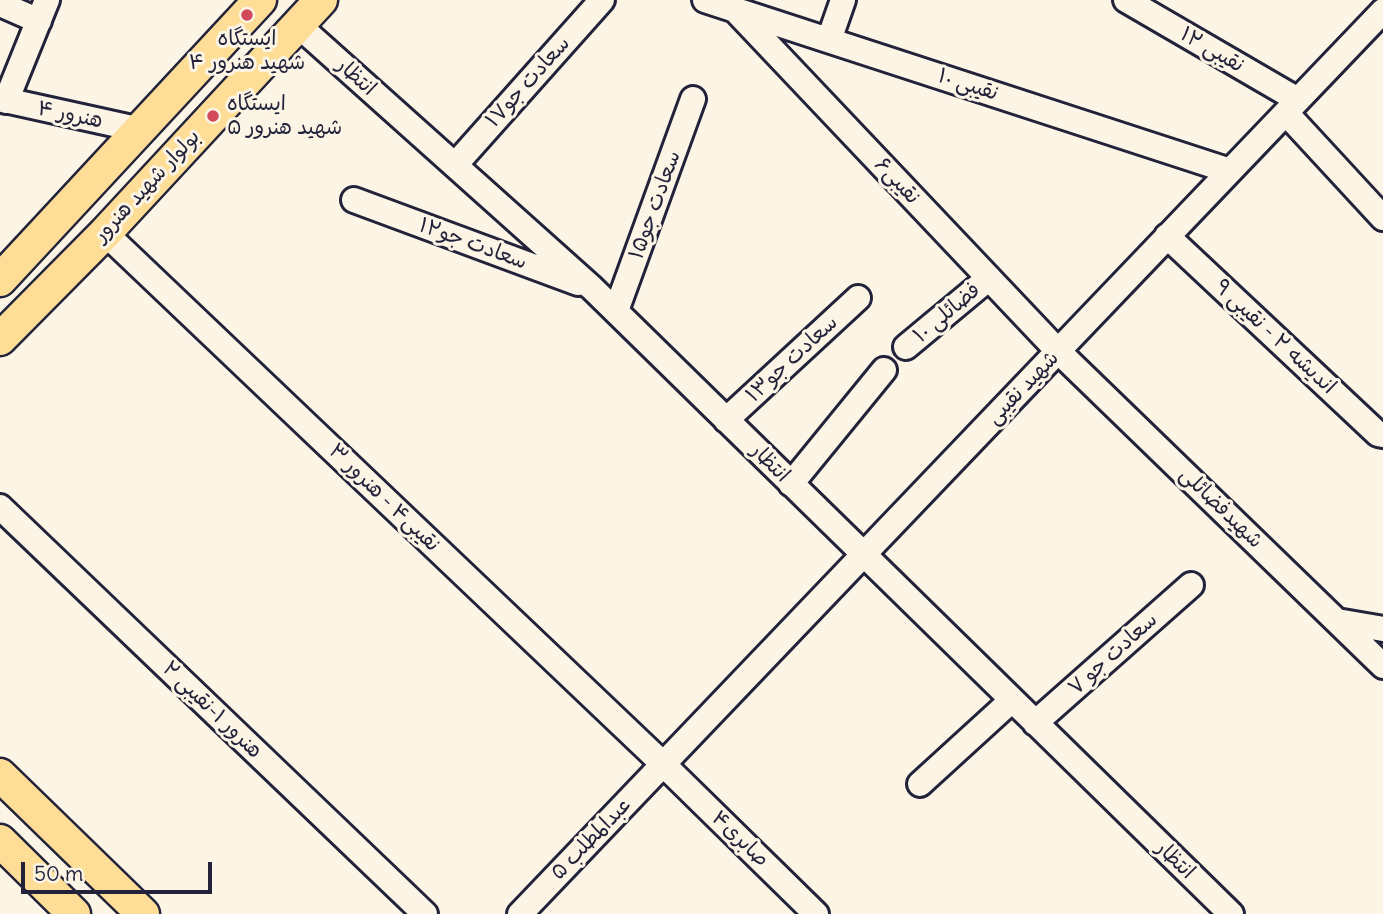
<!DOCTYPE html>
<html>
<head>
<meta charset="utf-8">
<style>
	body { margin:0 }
	#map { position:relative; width:1383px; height:914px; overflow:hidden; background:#fcf5e5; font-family:Delius,sans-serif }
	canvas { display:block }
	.scale { position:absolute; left:21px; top:862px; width:191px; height:32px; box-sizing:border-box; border:4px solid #22223b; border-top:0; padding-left:9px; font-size:21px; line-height:24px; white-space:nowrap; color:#22223b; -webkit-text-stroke:5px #fcf5e5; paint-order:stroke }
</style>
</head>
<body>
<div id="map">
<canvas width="1383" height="914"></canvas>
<div class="scale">50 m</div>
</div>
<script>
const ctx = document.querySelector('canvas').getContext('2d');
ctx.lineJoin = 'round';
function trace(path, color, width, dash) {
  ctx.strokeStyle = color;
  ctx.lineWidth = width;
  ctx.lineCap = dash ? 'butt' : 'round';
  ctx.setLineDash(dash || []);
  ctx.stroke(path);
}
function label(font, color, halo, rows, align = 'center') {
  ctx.font = font + ' Delius,"Playpen Sans Arabic",sans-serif';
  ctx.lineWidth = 6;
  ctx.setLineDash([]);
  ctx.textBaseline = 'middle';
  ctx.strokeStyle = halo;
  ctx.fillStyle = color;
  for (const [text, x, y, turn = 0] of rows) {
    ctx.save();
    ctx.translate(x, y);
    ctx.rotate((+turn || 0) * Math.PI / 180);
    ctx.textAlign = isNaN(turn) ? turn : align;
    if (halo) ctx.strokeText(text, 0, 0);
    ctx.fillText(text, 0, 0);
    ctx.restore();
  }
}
const minor = new Path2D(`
	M705,0l525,171
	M1126,0l172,100
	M0,4l39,17
	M736,11l322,340 325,315
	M298,25l294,263 639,626
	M829,40l14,-40
	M0,99l141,31
	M6,101l41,-101
	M1286,113l97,105
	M455,165l147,-165
	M354,200l224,83
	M105,233l558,531 153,150
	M1167,236l211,198 5,1
	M616,311l77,-212
	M906,347l83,-69
	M726,420l132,-122
	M791,484l93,-114
	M0,507l425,407
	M1337,621l46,8
	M1035,723l156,-138
	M920,784l92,-84
	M520,914l863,-903`);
const major = new Path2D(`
	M0,280l260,-280
	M0,339l105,-106 216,-233
	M0,775l143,139
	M0,841l74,73`);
trace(minor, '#22223b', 30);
trace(major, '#22223b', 37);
trace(minor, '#fcf5e5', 24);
trace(major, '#fedd96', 32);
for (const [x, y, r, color] of [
	[247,15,7,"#d1495b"],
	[213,116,7,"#d1495b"]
]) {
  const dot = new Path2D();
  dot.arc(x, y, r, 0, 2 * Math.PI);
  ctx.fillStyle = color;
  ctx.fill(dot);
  trace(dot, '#fcf5e5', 2.5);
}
label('21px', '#22223b', '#fcf5e5', [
	["ایستگاه",247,39],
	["شهید هنرور ۴",247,63],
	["ایستگاه",227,104,"left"],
	["شهید هنرور ۵",227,128,"left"]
]);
label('21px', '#22223b', '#fcf5e5', [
	["نقیبی ۱۲",1212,50,30],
	["انتظار",356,77,42],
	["سعادت جو۱۷",528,82,-48],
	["نقیبی ۱۰",968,85,18],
	["هنرور ۴",70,115,12],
	["نقیبی۶",897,181,47],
	["بولوار شهید هنرور",147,186,-47],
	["سعادت جو۱۵",655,205,-70],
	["سعادت جو۱۲",473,244,20],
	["فضائلی ۱۰",947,313,-40],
	["اندیشه ۲ - نقیبی ۹",1275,337,43],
	["سعادت جو۱۳",792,359,-43],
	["شهید نقیبی",1023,388,-46],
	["انتظار",770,463,45],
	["نقیبی۴ - هنرور ۳",384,498,44],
	["شهیدفضائلی",1221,508,44],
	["سعادت جو ۷",1113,654,-42],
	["هنرور ۱-نقیبی ۲",212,710,44],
	["عبدالمطلب ۵",591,839,-46],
	["صابری۴",740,839,44],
	["انتظار",1175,860,44]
]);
</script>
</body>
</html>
